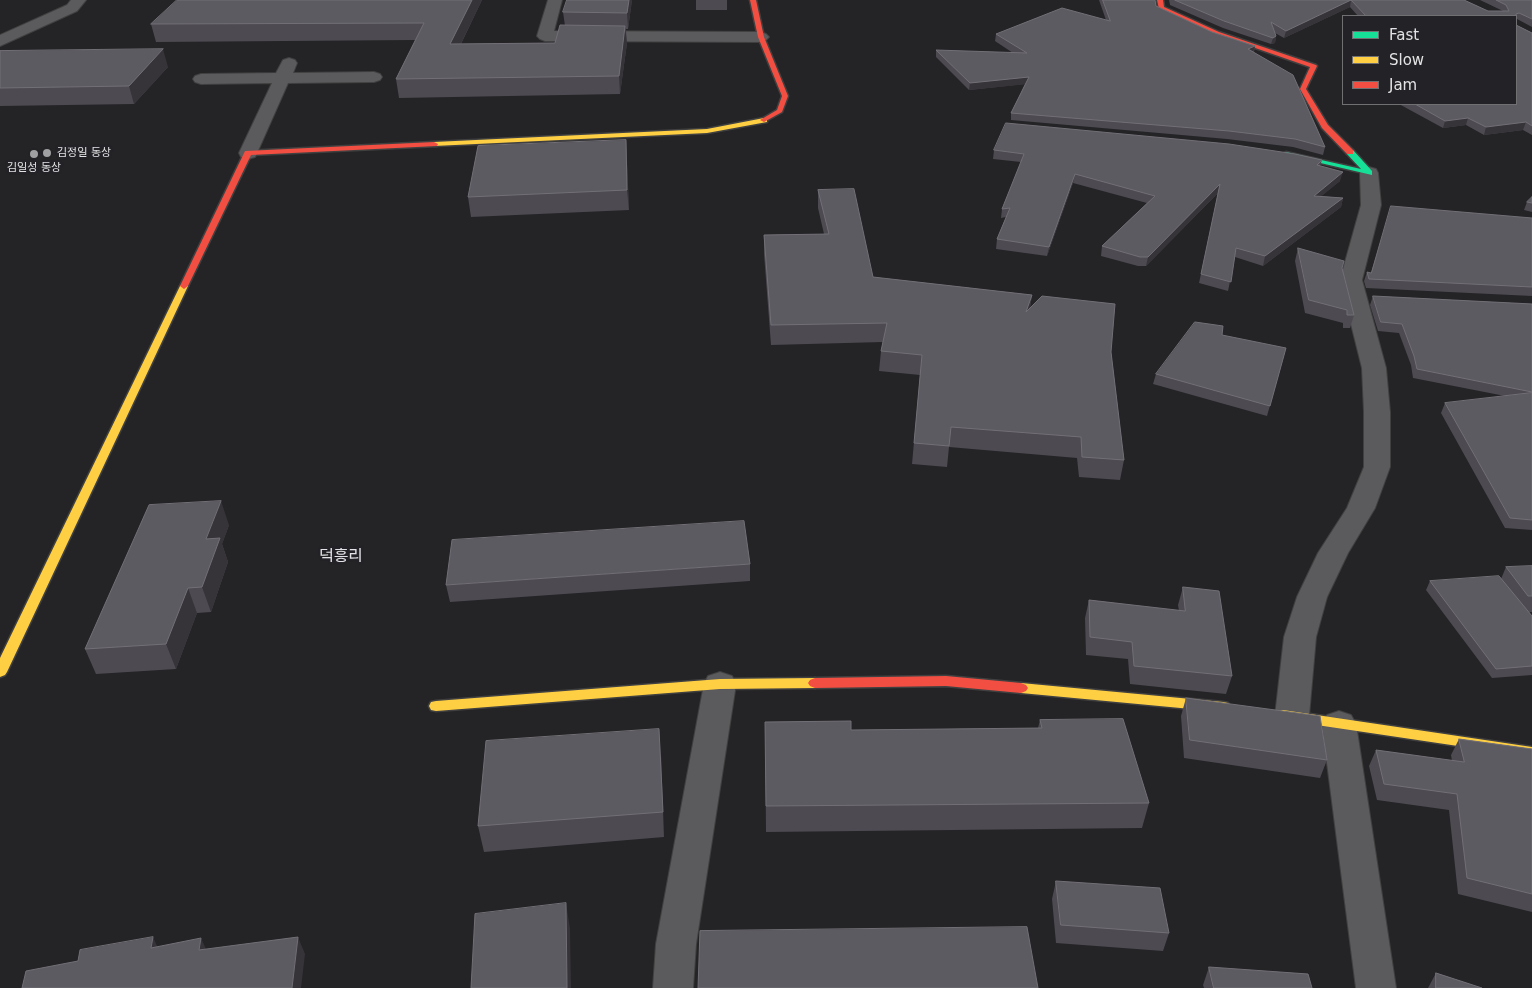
<!DOCTYPE html>
<html>
<head>
<meta charset="utf-8">
<style>
	body { margin:0 }
	#map { position:relative; width:1532px; height:988px; overflow:hidden; background:#242325; font-family:"DejaVu Sans",sans-serif }
	canvas { display:block }
	.legend { position:absolute; left:1342px; top:15px; width:175px; height:90px; box-sizing:border-box; background:#232226; border:1px solid #706f72; margin:0; padding:6px 9px; list-style:none; font-size:15px; color:#e3e2e4 }
	.legend li { display:flex; align-items:center; gap:10px; height:25px }
	.legend b { width:25px; border:1px solid #706f72 }
</style>
</head>
<body>
<div id="map">
<canvas width="1532" height="988"></canvas>
<ul class="legend">
<li><b style="height:6px;background:#16e098"></b>Fast</li>
<li><b style="height:6px;background:#ffcf43"></b>Slow</li>
<li><b style="height:6px;background:#f24e42"></b>Jam</li>
</ul>
</div>
<script>
const ctx = document.querySelector('canvas').getContext('2d');
ctx.lineJoin = 'round';
function trace(path, color, width, dash) {
  ctx.strokeStyle = color;
  ctx.lineWidth = width;
  ctx.lineCap = dash ? 'butt' : 'round';
  ctx.setLineDash(dash || []);
  ctx.stroke(path);
}
function paint(path, color) {
  ctx.fillStyle = color;
  ctx.fill(path, 'evenodd');
}
function label(font, color, halo, rows, align = 'center') {
  ctx.font = font + ' "DejaVu Sans","Noto Sans KR",sans-serif';
  ctx.lineWidth = 5;
  ctx.setLineDash([]);
  ctx.textBaseline = 'middle';
  ctx.strokeStyle = halo;
  ctx.fillStyle = color;
  for (const [text, x, y, turn = 0] of rows) {
    ctx.save();
    ctx.translate(x, y);
    ctx.rotate((+turn || 0) * Math.PI / 180);
    ctx.textAlign = isNaN(turn) ? turn : align;
    if (halo) ctx.strokeText(text, 0, 0);
    ctx.fillText(text, 0, 0);
    ctx.restore();
  }
}
const street = new Path2D(`
	M71,0h15l-9,11 -77,35v-11l67,-30z
	M548,0h14l-8,31 207,1 5,2 3,3 -3,3 -5,2 -216,-1 -5,-2 -3,-3z
	M289,58l6,2 2,3 -4,10 81,-1 6,2 2,3 -2,3 -6,2 -86,1 -31,70 -2,4 -7,2 -7,-2 -2,-4 33,-70 -71,1 -6,-2 -2,-3 2,-3 6,-2 75,-1 7,-13z
	M1369,167l7,2 2,4 3,32 -19,75 24,88 4,44v55l-15,41 -27,45 -21,44 -11,40 -7,79 -5,9 -12,4 -12,-4 -5,-9 9,-79 13,-40 21,-44 29,-45 17,-41v-55l-2,-44 -22,-88 21,-75 -1,-32 2,-4z
	M720,672l12,4 4,8 -40,260 -3,44h-40l3,-44 48,-260 4,-8z
	M1339,711l12,4 5,9 40,264h-40l-34,-264 5,-9z`);
const fast = new Path2D(`
	M1347,150h6l19,21v4l-90,-21 4,-2 75,17 -14,-15z`);
const slow = new Path2D(`
	M764,118h3v4l-60,11 -273,13 -4,-2 4,-2 273,-13z
	M184,283l4,3 -181,386 -2,3 -5,2v-19l180,-372z
	M815,678l5,2 2,3 -2,3 -5,2 -95,1 -284,22 -5,-1 -2,-4 2,-4 5,-1 284,-22z
	M1021,683l202,19 5,1 2,4 -2,4 -5,1 -202,-19 -5,-2 -2,-3 2,-3z
	M1283,710l249,37v10l-249,-37 -5,-1 -2,-4 2,-4z`);
const jam = new Path2D(`
	M750,0h6l8,37 24,59 -6,16 -18,10 -4,-2 17,-10 5,-14 -24,-59z
	M1157,0h6l1,7 55,25 97,33 1,1 -11,23 22,36 25,25v4h-6l-25,-26 -22,-39 10,-22 -95,-33 -56,-25z
	M434,142l4,2 -1,2 -186,9 -63,131 -4,3 -4,-3 65,-135z
	M946,676l75,7 5,2 2,3 -2,3 -5,2 -75,-7 -131,2 -5,-2 -2,-3 2,-3 5,-2z`);
trace(street, '#404041', 2);
trace(fast, '#404041', 3);
trace(slow, '#404041', 3);
trace(jam, '#404041', 3);
paint(street, '#5b5a5c');
paint(fast, '#16e098');
paint(slow, '#ffcf43');
paint(jam, '#f24e42');
paint(new Path2D(`
	M482,0l-21,44 94,-1 10,-17 -2,-14 4,-12h65l-4,29h-2l1,14 -7,51 -221,4 -3,-19 19,-39 -259,2 -5,-18z
	M696,0h31v10h-31z
	M1099,0h56l1,6 56,26 43,14 -1,6 71,95 -2,8 -30,-8 -66,-8 -216,-19v-7l14,-29 -56,6 -33,-33v-7l77,3 -18,-12 1,-7 110,-14z
	M1169,0h295l24,11h15l-23,-11h52v27l-15,-8 -1,6 16,8v102l-9,-5 -39,5 -18,-10 -23,3 -44,-24h117v-88h-158l-8,-9 -66,31 -9,-5 1,3 -1,7 -4,1 -48,-16 -53,-23z
	M0,51l168,16 -34,37 -134,2z
	M626,140l3,70 -158,7 -3,-20z
	M994,150l328,10 -2,6 20,15 -19,15 22,2 -2,9 -78,59 -28,-9 -7,34 -29,-8 19,-90 -72,73h-8l-37,-10 1,-10 45,-43 -74,-20 -26,73 -51,-7 1,-10 9,-22 -5,1 1,-9 19,-47 -28,-3z
	M818,190l55,87 159,18 -2,13 81,44 13,108 -4,20 -41,-3 -2,-19 -128,-11 -2,20 -35,-3 8,-89 -41,-4 2,-20 2,-9 -112,3 -7,-91v-19l60,-1 -6,-26z
	M1532,197v15l-8,-2 3,-8z
	M1532,218v78l-166,-8 -2,-7 3,-9 3,1z
	M1298,248l44,20 12,47 -4,13h-7v-5l-38,-10 -10,-52z
	M1373,296l159,8v226l-27,-2 -64,-115 4,-10 60,-7 -92,-18 -2,-13 -12,-32 -21,-2 -8,-26z
	M1286,348l-19,68 -114,-32 3,-10z
	M229,525l-7,19 6,18 -17,50 -14,1 -21,56 -80,5 -11,-25z
	M750,564v17l-300,21 -4,-17z
	M1532,566v46h-3l3,4v59l-40,3 -66,-88 4,-9 71,-2 5,-12z
	M1183,587l49,89 -6,18 -96,-10 -2,-25 -42,-4 -1,-37 4,-18 90,11 -1,-6z
	M1186,698l141,62 -7,18 -136,-20 -3,-42z
	M1040,720l109,83 -7,25 -376,4 -1,-110 86,8 187,-2z
	M1459,739l73,10v163l-74,-18 -9,-84 -72,-10 -8,-34 7,-16 76,11 -1,-6z
	M661,754l3,83 -180,15 -6,-26z
	M1056,881l113,52 -6,18 -107,-8 -4,-44z
	M1209,967l103,21h-108l-1,-3z
	M1436,973l46,15h-54z`), '#4d4a52');
paint(new Path2D(`
	M472,0h10l-30,62 -2,-18z
	M629,0h3l-4,29 -1,-16z
	M1351,0l-1,7 -66,31 2,-7z
	M625,26l2,17 -7,51 -1,-18z
	M1276,36l-1,7 -4,1 2,-6z
	M1255,46l-2,7 -5,-4z
	M163,49l5,18 -34,37 -5,-18z
	M1029,77l-1,7 -59,6 1,-7z
	M1468,118l-2,7 -23,3 2,-7z
	M1526,122l-3,8 -39,5 2,-8z
	M626,140l1,19 2,51 -2,-20z
	M1343,172l-3,9 -29,24 3,-9z
	M1075,174l-2,9 -26,73 2,-9z
	M1220,184l-2,9 -72,73 2,-9z
	M1343,198l-2,9 -78,59 2,-10z
	M1032,295l-3,19 -3,-2z
	M221,501l8,24 -7,19 6,18 -17,50 -9,-25 4,-48z
	M188,588l9,25 -21,56 -10,-25z
	M659,729l2,25 3,83 -1,-25z
	M566,903l4,26 1,59h-4z
	M153,937l8,18 -10,-7z
	M298,937l7,17 -4,34h-9z
	M201,938l8,18 -10,-6z`), '#363439');
const building = new Path2D(`
	M177,0h295l-22,44 105,-1 5,-18 65,1 -6,50 -223,3 28,-56 -273,1z
	M567,0h62l-2,13 -64,-1z
	M1103,0h52l1,6 56,26 43,14 -7,3 45,26 32,72 -30,-8 -66,-8 -218,-18 18,-36 -59,6 -34,-33 91,3 -31,-19 66,-26 48,13z
	M1175,0h289l24,11h21l-3,-6 -10,-5h36v19l-13,-6 -3,1v11l16,8v93l-6,-4 -40,5 -18,-9 -23,3 -30,-17h101v-88h-150l-15,-16 -65,31 -15,-9 5,14 -3,2 -49,-17z
	M163,49l-34,37 -129,2v-37z
	M1006,123l223,21 66,10 27,6 -5,5 26,7 -29,24 29,2 -78,58 -29,-8 -5,34 -30,-8 19,-90 -72,73h-8l-38,-11 53,-50 -80,-22 -26,73 -52,-8 13,-31 -8,1 22,-55 -30,-4z
	M626,140l1,50 -159,7 10,-51z
	M854,189l19,88 159,18 -6,17 16,-16 73,8 -4,48 13,108 -42,-3 -1,-20 -130,-10 -2,19 -35,-3 8,-88 -41,-4 6,-28 -116,2 -7,-90 65,-1 -11,-44z
	M1532,197v6l-5,-1z
	M1391,206l141,12v69l-163,-8 -2,-7 4,1z
	M1298,248l46,13 -2,7 12,47h-7v-5l-38,-10z
	M1373,296l159,8v88l-115,-23 -3,-13 -12,-32 -21,-2z
	M1195,322l28,4 -1,9 64,13 -16,58 -114,-32z
	M1532,393v127l-22,-2 -65,-115z
	M221,501l-15,38 14,-1 -18,49 -14,1 -22,56 -81,5 64,-144z
	M744,521l6,43 -304,21 6,-45z
	M1532,566v30h-4l-22,-29z
	M1499,576l33,40v50l-36,3 -66,-88z
	M1183,587l36,4 13,85 -98,-10 -2,-24 -42,-5 -1,-37 96,11z
	M1186,698l134,18 7,44 -137,-20z
	M1123,719l26,84 -383,3 -1,-84 86,-1v9l191,-2 -2,-8z
	M659,729l4,83 -185,14 8,-85z
	M1459,739l73,10v145l-65,-16 -10,-84 -73,-10 -8,-34 88,12z
	M1056,881l104,7 9,45 -108,-8z
	M566,903l1,85h-96l4,-74z
	M1027,927l11,61h-340l2,-57z
	M153,937l-2,11 50,-10 -2,12 99,-13 -6,51h-270l4,-17 52,-10 2,-11z
	M1209,967l99,7 4,14h-98z
	M1436,973l46,15h-46z`);
paint(building, '#5d5b62');
trace(building, '#727076', 1);
for (const [x, y, r, color] of [
	[47,153,5,"#a09fa1"],
	[34,154,5,"#a09fa1"]
]) {
  const dot = new Path2D();
  dot.arc(x, y, r, 0, 2 * Math.PI);
  ctx.fillStyle = color;
  ctx.fill(dot);
  trace(dot, '#232226', 2);
}
label('11px', '#e3e2e4', '#232226', [
	["김정일 동상",57,153],
	["김일성 동상",34,168,"center"]
], 'left');
label('16px', '#e3e2e4', '#232226', [
	["덕흥리",341,557]
]);
</script>
</body>
</html>
